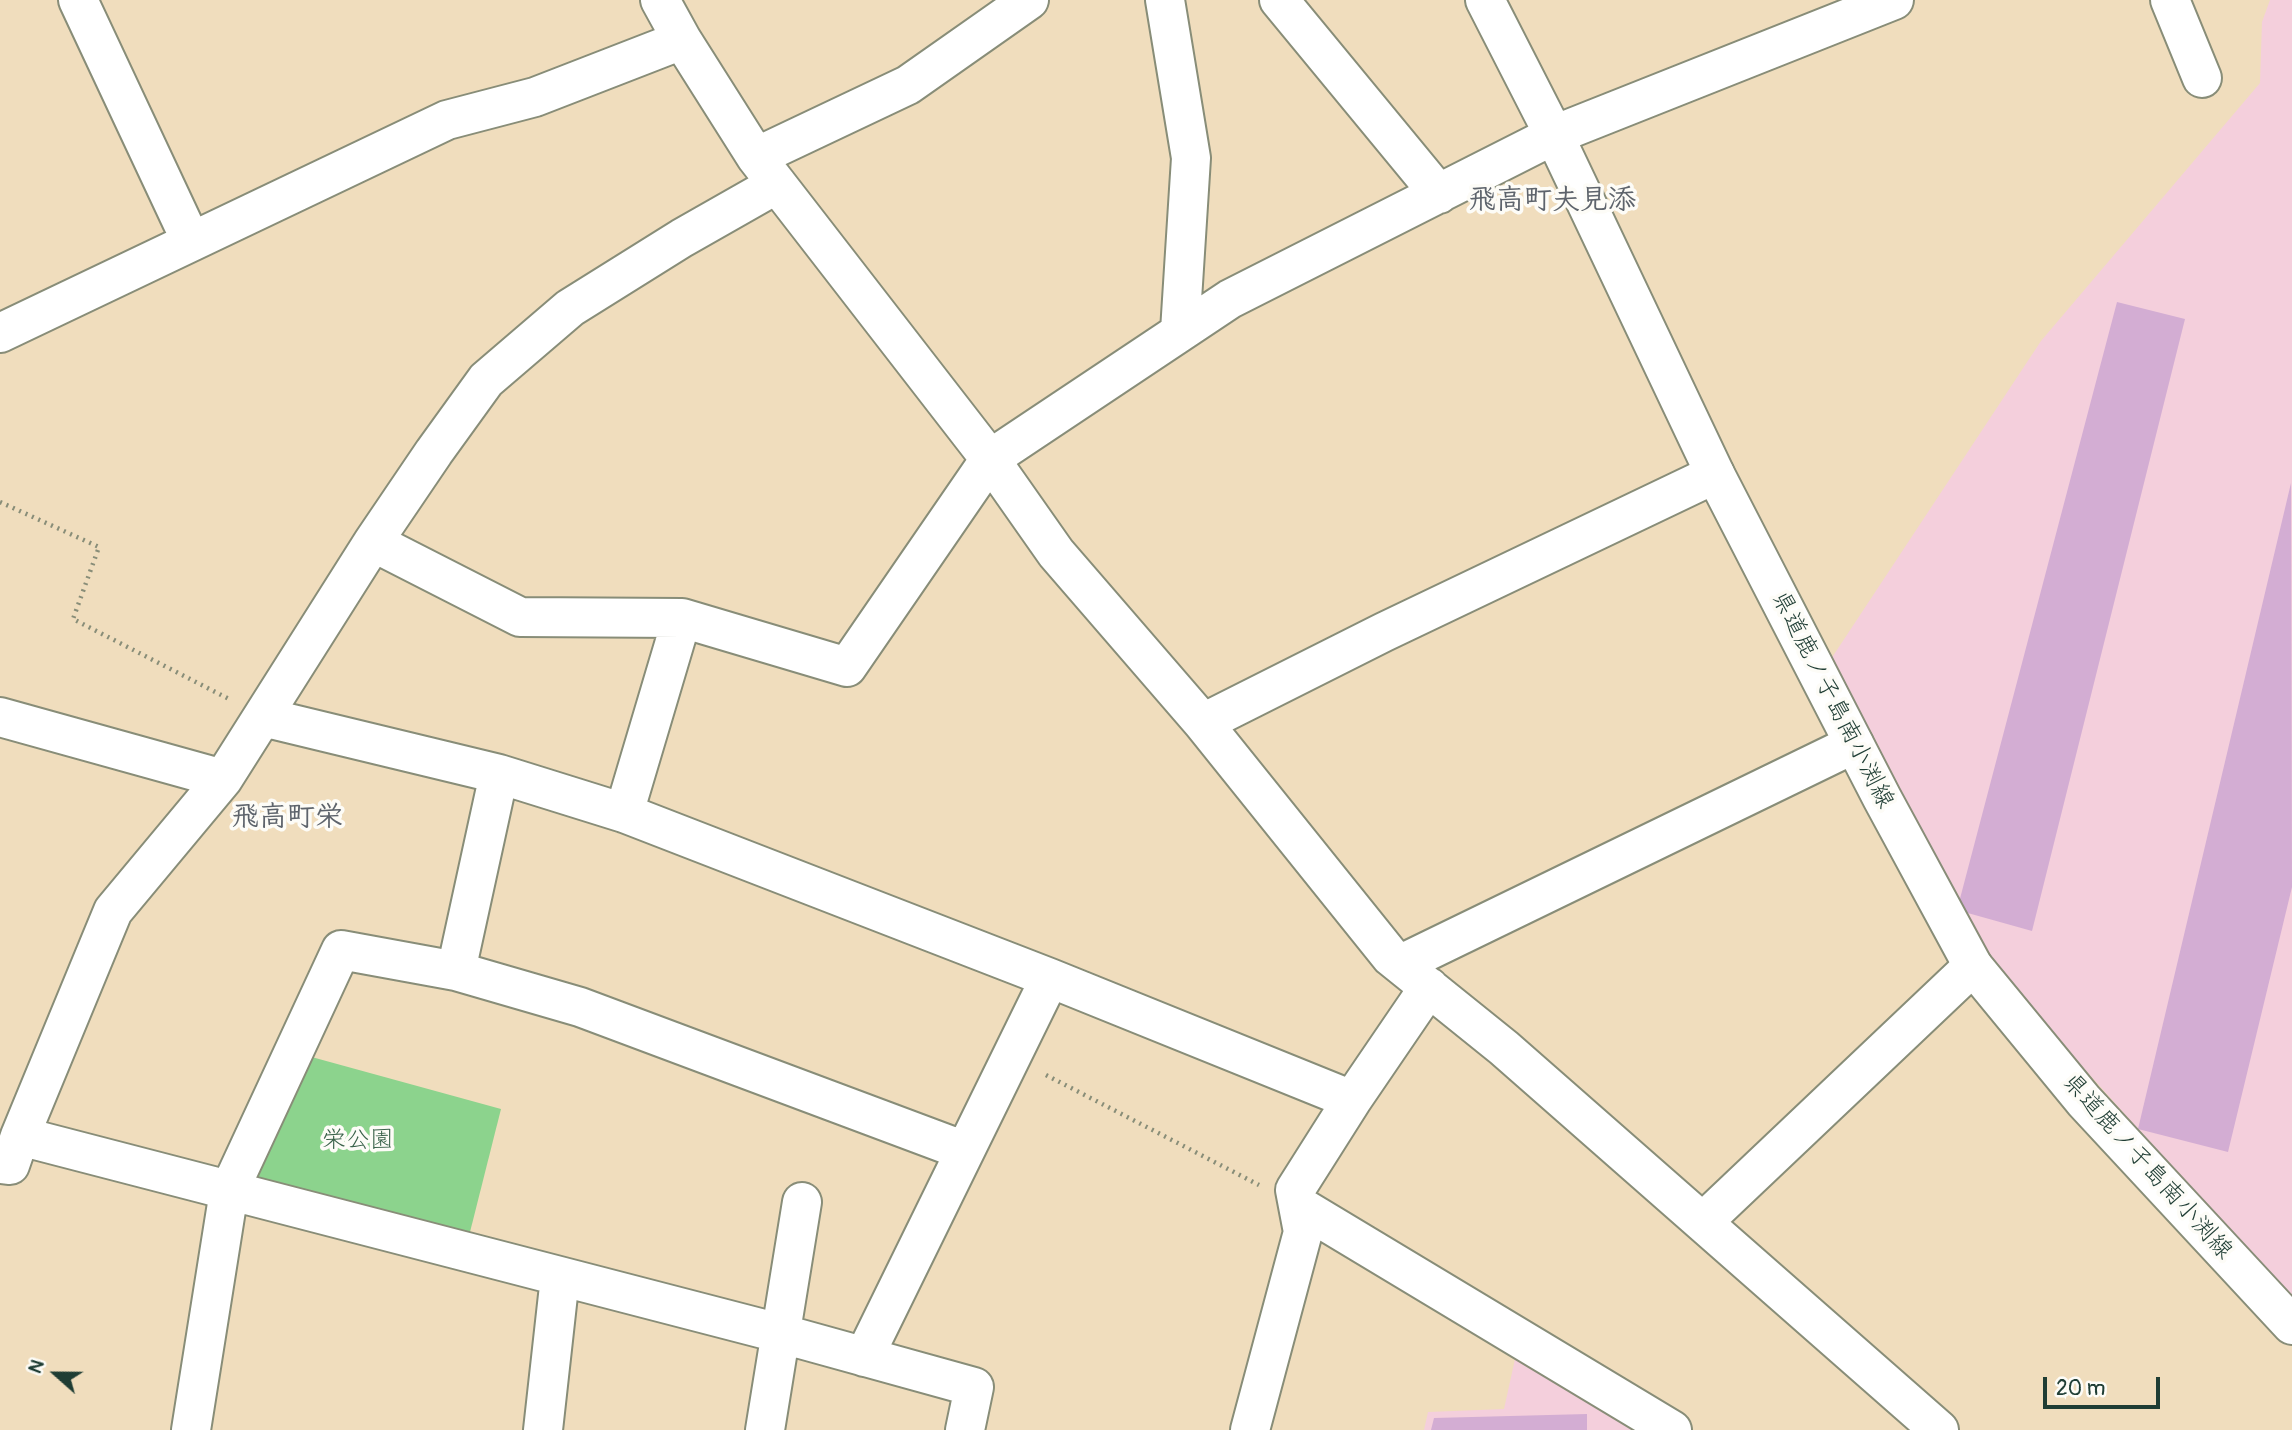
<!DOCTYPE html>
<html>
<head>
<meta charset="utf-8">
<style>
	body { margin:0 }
	#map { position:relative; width:2292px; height:1430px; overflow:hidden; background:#f0ddbd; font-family:Pangolin,sans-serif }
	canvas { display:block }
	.north { position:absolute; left:21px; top:1339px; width:70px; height:70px; -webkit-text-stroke:5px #fdfcf7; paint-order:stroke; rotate:291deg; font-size:19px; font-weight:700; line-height:28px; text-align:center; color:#1f3d34 }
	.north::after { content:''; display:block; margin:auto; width:24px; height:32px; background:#1f3d34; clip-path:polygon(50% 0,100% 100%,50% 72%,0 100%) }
	.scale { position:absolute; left:2043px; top:1377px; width:117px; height:32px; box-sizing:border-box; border:4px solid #1f3d34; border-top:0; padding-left:9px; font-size:21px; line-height:24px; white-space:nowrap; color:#1f3d34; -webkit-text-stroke:5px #fdfcf7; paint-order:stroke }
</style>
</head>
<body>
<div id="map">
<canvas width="2292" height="1430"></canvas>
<div class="north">N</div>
<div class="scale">20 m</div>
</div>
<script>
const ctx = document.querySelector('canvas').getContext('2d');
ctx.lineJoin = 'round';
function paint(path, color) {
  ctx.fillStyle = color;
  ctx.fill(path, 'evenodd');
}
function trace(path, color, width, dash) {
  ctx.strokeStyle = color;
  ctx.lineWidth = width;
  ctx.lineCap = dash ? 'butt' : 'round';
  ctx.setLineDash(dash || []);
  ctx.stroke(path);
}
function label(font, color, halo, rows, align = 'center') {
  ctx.font = font + ' Pangolin,"Klee One",sans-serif';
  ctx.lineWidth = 7;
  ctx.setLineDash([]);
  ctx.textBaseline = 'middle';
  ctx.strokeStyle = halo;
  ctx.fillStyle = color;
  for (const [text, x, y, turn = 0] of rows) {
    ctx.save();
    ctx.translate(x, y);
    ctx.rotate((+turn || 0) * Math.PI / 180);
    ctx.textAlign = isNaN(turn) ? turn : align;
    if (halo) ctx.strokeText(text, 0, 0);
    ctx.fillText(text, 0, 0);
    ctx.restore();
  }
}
paint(new Path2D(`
	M2270,0h22v1302l-309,-347 -156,-290 214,-324 219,-258 2,-61z
	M1517,1350l134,80h-227l4,-18 76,-3z`), '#f4cfdc');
paint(new Path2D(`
	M308,1056l193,53 -33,131 -220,-55z`), '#8cd38d');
paint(new Path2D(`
	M2117,302l68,17 -153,612 -75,-21z
	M2291,483l1,404 -64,265 -90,-23z
	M1587,1414v16h-156l3,-12z`), '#d3add3');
const minor = new Path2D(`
	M78,0l113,241
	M660,0l22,40 74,117 234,302 66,94 147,170 188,234 113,91 435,382
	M1165,0l26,158 -11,173
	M1279,0l160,194
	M2170,0l32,78
	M756,157l152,-72 121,-85
	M0,333l447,-213 88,-23 147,-57
	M373,542l147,75 162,1 165,49 143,-208 240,-160 324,-164 340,-135
	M0,717l223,62
	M263,717l236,57 125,39 426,165 302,122 77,-113
	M1203,723l181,-91 331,-158
	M624,813l58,-195
	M1401,964l453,-220
	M456,971l43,-197
	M20,1136l759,197 195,54 -9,43
	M0,1164l10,1 10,-29 93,-225 110,-132 150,-237 61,-90 52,-72 84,-72 112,-70 95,-54
	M1298,1205l374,225
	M1703,1222l270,-256
	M864,1357l186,-379
	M191,1430l38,-239 112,-241 115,21 124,36 385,144
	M543,1430l17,-153
	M765,1430l37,-228
	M1250,1430l53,-198 -8,-42 57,-90`);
const major = new Path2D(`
	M1485,0l69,135 161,339 167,324 91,168 111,135 208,224`);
trace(minor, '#888d78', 42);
trace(major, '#888d78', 42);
trace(new Path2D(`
	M0,502l99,45 -26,72 156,80
	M1046,1075l213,110`), '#888d78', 4.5, [2, 5]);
trace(minor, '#fff', 38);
trace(major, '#fff', 38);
label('24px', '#1f3d34', '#fdfcf7', [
	["県道鹿ノ子島南小渕線",1832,700,63],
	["県道鹿ノ子島南小渕線",2147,1167,48]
]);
label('24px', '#3a624a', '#fdfcf7', [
	["栄公園",358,1141]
]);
label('bold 28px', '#5e646c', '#fdfcf7', [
	["飛高町夫見添",1552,201],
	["飛高町栄",287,818]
]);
</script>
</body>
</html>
